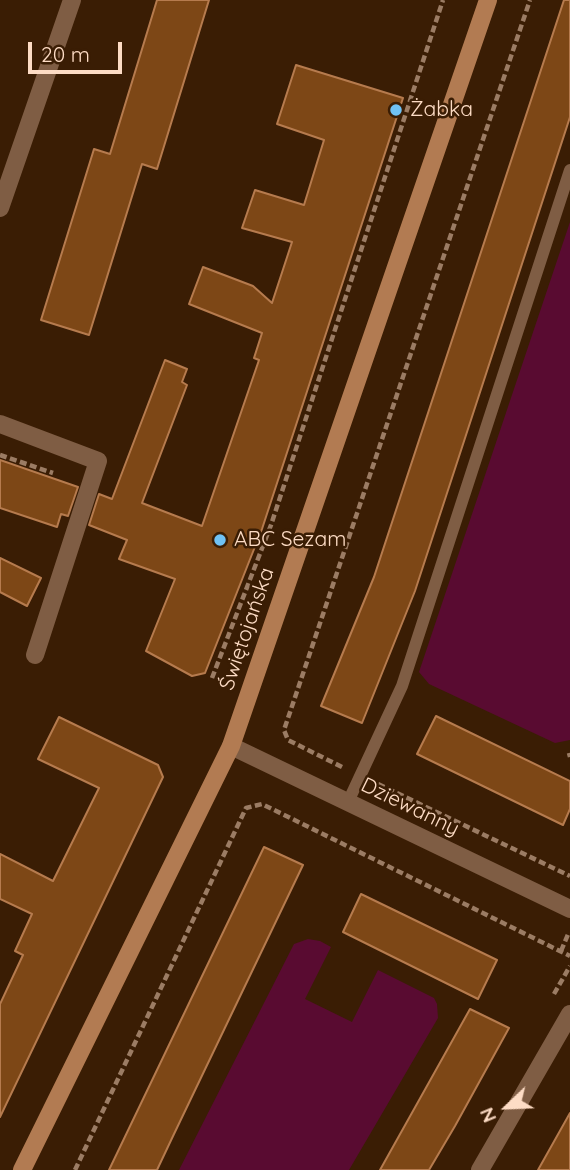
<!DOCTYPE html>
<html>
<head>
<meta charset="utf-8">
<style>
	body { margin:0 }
	#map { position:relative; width:570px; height:1170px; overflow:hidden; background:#3a1d04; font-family:Quicksand,sans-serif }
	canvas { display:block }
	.north { position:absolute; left:472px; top:1072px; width:70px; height:70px; -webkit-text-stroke:5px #3a1d04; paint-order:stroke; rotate:247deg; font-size:19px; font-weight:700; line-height:28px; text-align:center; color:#fddcc5 }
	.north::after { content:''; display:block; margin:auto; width:24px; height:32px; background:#fddcc5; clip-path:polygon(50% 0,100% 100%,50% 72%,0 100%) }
	.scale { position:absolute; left:28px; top:42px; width:94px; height:32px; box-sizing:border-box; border:4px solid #fddcc5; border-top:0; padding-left:9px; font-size:21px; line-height:24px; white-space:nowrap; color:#fddcc5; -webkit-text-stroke:5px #3a1d04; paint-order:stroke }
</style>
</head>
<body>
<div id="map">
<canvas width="570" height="1170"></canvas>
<div class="north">N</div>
<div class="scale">20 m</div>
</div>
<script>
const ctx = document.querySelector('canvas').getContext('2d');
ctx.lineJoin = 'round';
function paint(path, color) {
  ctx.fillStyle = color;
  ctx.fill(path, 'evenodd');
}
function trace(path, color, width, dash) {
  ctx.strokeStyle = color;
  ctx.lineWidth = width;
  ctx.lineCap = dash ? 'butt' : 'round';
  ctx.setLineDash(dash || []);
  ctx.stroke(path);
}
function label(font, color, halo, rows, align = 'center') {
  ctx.font = font + ' Quicksand,sans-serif';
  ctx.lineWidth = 5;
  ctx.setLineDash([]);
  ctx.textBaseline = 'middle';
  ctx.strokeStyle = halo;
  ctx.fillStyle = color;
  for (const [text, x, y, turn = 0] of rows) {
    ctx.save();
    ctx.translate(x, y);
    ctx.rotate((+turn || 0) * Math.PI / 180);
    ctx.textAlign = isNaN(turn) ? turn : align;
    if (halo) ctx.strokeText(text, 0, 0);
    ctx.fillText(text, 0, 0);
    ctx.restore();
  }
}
paint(new Path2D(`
	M570,222v518l-15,3 -126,-59 -10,-12z
	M308,939l12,2 11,6 -26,52 47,23 26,-52 56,28 3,6 1,14 -89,152h-170l115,-226z`), '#590b31');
const building = new Path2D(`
	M157,0h52l-52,169 -15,-5 -53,171 -48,-15 53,-171 16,5z
	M564,0h6v117l-155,474 -53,132 -41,-17 53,-129z
	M296,65l107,33 -141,431 -57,144 -13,3 -46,-25 29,-72 -56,-20 8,-19 -38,-15 10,-31 13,5 53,-139 22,9 -5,13 5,3 -45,118 60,23 57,-166 -5,-2 8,-25 -73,-29 14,-37 50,19 19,17 20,-61 -50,-14 13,-38 49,15 20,-65 -47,-16z
	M0,460l78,27 -10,29 -7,-2 -4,13 -57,-19z
	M0,558l41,20 -14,28 -27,-14z
	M436,716l134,65v28l-7,16 -146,-71z
	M59,717l99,48 5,12 -163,340v-113l23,-49 -8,-4 17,-37 -32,-15v-45l53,27 46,-93 -61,-29z
	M264,847l39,18 -129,269 -17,36h-48z
	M361,894l136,66 -19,39 -135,-67z
	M470,1009l39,19 -54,98 -26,44h-49z
	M570,1113v57h-32z`);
paint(building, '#7d4716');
trace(building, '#b67b4e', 2);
trace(new Path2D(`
	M0,455l53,18
	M212,678l59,-153 172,-525
	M569,753l1,4
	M342,767l-54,-27 -4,-10 246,-730
	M378,784l192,92
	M561,951l8,-19
	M554,994l16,-28
	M75,1170l171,-362 16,-4 308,152`), '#9b7c64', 4.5, [7, 3.5]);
trace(new Path2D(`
	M348,802l54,-116 168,-516`), '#7f5d44', 12);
trace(new Path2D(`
	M0,208l72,-208
	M0,424l98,37 -63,194
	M231,746l339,163
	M480,1170l90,-156`), '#7f5d44', 18);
trace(new Path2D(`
	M22,1170l209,-424 257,-746`), '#b27b52', 18);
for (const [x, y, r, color] of [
	[396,110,7,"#70c2f4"],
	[220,540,7,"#70c2f4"]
]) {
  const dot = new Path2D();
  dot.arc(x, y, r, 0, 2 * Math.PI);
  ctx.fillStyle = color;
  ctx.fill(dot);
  trace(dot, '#3a1d04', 2.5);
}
label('21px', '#fddcc5', '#3a1d04', [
	["Żabka",410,110],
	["ABC Sezam",234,540]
], 'left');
label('21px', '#fddcc5', '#3a1d04', [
	["Świętojańska",247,629,-71],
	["Dziewanny",410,807,26]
]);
</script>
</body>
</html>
